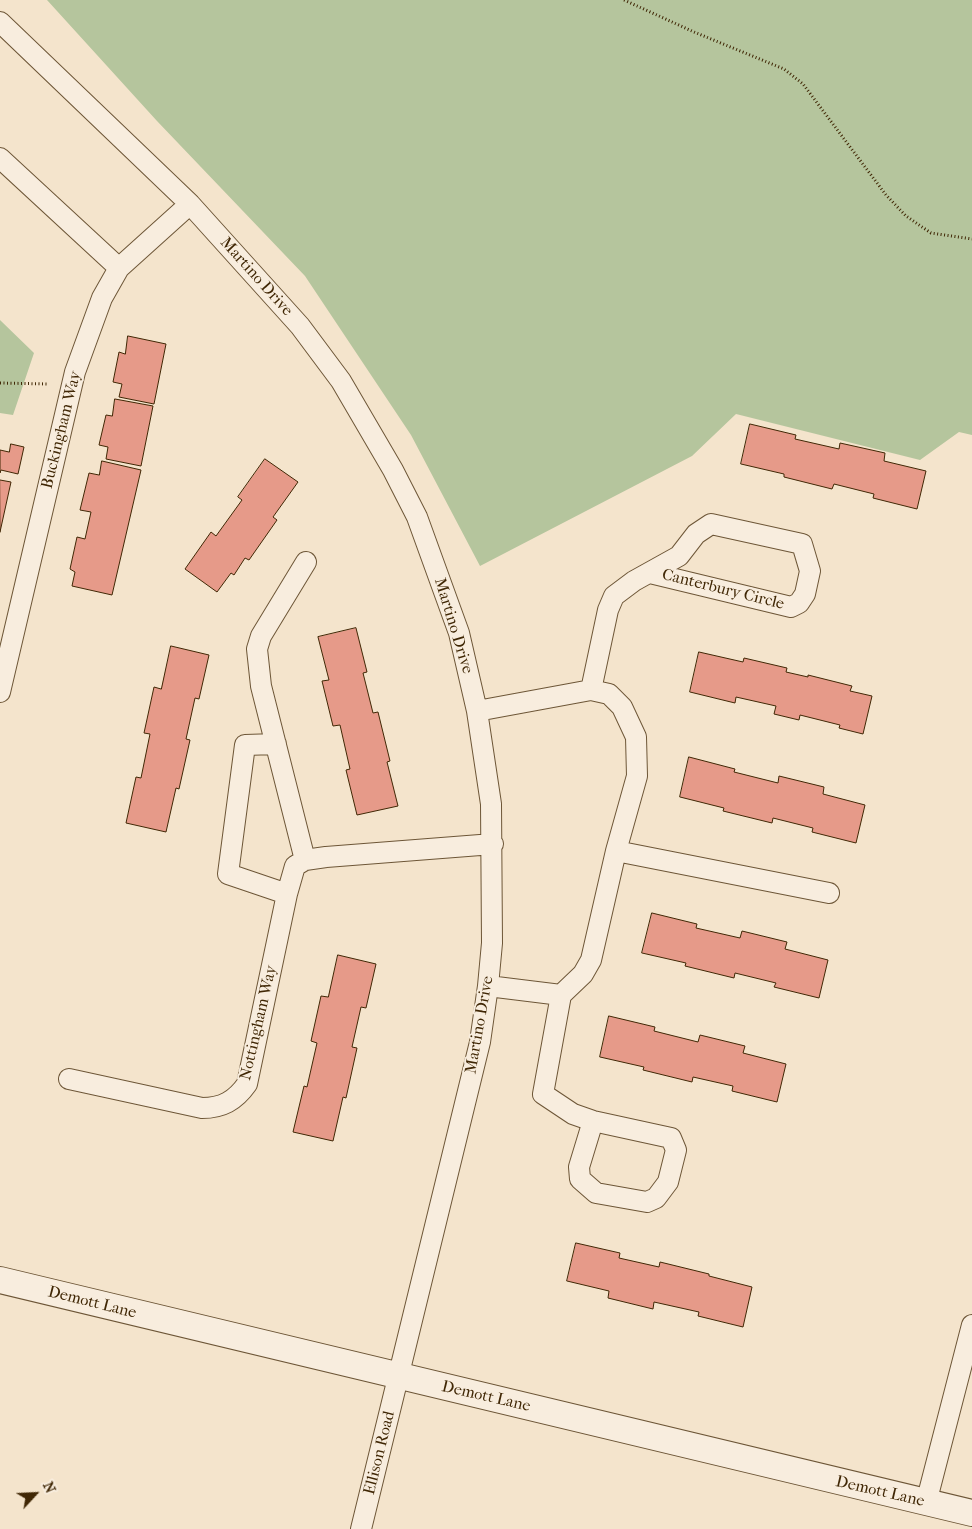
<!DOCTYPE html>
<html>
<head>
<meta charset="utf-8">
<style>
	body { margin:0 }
	#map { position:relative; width:972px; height:1529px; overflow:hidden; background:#f4e4cc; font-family:"IM FELL French Canon",serif }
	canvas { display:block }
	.north { position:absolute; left:10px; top:1469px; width:50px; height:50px; -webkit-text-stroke:4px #f8edde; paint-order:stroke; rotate:65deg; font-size:14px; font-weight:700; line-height:20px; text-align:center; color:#402705 }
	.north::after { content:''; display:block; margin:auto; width:18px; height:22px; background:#402705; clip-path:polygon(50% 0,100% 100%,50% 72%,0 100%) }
</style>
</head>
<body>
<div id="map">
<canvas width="972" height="1529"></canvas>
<div class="north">N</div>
</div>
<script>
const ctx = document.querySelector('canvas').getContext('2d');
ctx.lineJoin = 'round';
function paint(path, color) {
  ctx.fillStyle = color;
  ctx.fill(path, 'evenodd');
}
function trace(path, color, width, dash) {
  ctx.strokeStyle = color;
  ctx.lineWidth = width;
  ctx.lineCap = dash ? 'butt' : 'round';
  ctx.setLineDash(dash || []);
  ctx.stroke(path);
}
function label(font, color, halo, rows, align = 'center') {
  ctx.font = font + ' "IM FELL French Canon",serif';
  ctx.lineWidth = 4;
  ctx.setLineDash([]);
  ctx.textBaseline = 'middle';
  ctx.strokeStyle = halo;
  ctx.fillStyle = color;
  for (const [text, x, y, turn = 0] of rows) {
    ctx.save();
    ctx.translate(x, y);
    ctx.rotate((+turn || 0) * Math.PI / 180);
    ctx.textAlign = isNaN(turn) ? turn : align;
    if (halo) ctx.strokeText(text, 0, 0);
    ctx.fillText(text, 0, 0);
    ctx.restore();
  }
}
paint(new Path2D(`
	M47,0h925v435l-13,-3 -39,28 -184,-46 -44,42 -212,110 -69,-131 -106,-159 -148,-155z
	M0,320l34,33 -21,62 -13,-2z`), '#b5c59d');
const building = new Path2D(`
	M128,336l38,8 -12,60 -35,-7 3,-13 -9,-2 6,-30 6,2z
	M115,399l38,7 -12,60 -35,-7 2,-12 -9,-2 7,-30 6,1z
	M750,424l46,11 -1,4 44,10 1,-6 45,10 -1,8 42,10 -9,38 -44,-11 1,-4 -40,-10 -2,5 -48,-12v-3l-43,-10z
	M11,444l13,3 -6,27 -17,-4 -1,3v-23l9,2z
	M265,459l33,23 -25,35 4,3 -28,40 -4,-2 -11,17 -3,-2 -14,19 -32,-23 26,-37 5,4 26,-36 -4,-3z
	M102,461l39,9 -29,125 -40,-9 3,-14 -5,-3 7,-32 8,2 6,-27 -11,-2 9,-37 10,2z
	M0,480l11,2 -11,50z
	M356,628l11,44 -4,1 10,40 5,-1 12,49 -3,1 11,44 -41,9 -11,-45 4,-1 -10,-44 -7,1 -11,-45 7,-1 -11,-43z
	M171,646l38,9 -10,44 -4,-1 -9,41 4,1 -11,49 -3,-1 -10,44 -40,-9 10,-46 5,1 9,-44 -6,-1 10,-46 7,2z
	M699,652l44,10 1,-4 43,10 -1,4 22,5v-2l44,11 -2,5 22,5 -9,38 -24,-6 1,-3 -40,-10 -1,5 -25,-6 2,-8 -40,-9 -1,6 -45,-11z
	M689,757l46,12 -1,3 44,11 1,-7 45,11 -1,7 42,11 -9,38 -44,-11 1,-4 -40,-10 -1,5 -49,-12 1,-3 -44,-11z
	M652,913l45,11 -1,4 44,10 2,-7 45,11 -2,7 43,11 -9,38 -45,-11 2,-4 -41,-10 -1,5 -49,-12 1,-3 -44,-10z
	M338,955l38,9 -10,44 -5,-1 -9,40 5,1 -11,50 -3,-1 -10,44 -40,-9 11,-46 3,1 10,-44 -6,-2 10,-45 7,1z
	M609,1016l46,11 -1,4 44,11 2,-7 45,11 -2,7 43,11 -9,38 -45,-11 1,-5 -40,-9 -1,5 -49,-12 1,-3 -44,-10z
	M576,1243l44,10 -1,5 40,9 1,-5 49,12v2l43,11 -9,40 -45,-11 1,-4 -45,-10 -1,7 -45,-11 1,-7 -42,-10z`);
paint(building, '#e69a89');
trace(building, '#402705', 1);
const minor = new Path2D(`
	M0,22l190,182 110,122 41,55 52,89 24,47 42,116 18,78 14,93 1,139 -4,43 -8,56 -119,487
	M0,158l119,110
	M591,690l17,-80 6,-14 20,-15 45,-25 17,-22 15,-10 91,20 8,27 -5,23 -6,9 -8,4 -141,-34
	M0,692l75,-320 27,-74 17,-30 71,-64
	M477,711l114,-21 18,4 13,13 14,30 1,39 -21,75 -25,109 -8,14 -22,21 -18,99 30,20 20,7 78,17 5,12 -8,32 -12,16 -9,4 -51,-9 -16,-14 -1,-12 14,-46
	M276,744l-31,1 -17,129 59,20
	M616,851l213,42
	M305,860l-44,-174 -4,-37 4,-13 45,-74
	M488,986l73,9
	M69,1079l133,29c20,0 33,-7 45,-24l40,-190 8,-28 10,-6 21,-3 167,-13
	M926,1503l46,-178`);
const tertiary = new Path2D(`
	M0,1280l972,233`);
trace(minor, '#6d5637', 22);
trace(tertiary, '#6d5637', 28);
trace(new Path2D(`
	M624,0l70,32 90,37 19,15 83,111 20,21 25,17 41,6
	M0,383l49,1`), '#402705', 3, [1, 2.5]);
trace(minor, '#f8edde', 20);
trace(tertiary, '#f8edde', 26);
label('16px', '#402705', '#f8edde', [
	["Martino Drive",256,277,48],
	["Buckingham Way",62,430,-76],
	["Canterbury Circle",723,590,14],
	["Martino Drive",453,626,73],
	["Nottingham Way",259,1023,-77],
	["Martino Drive",480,1025,-80],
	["Demott Lane",92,1303,14],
	["Demott Lane",486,1397,13],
	["Ellison Road",380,1453,-76],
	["Demott Lane",880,1492,13]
]);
</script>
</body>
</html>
